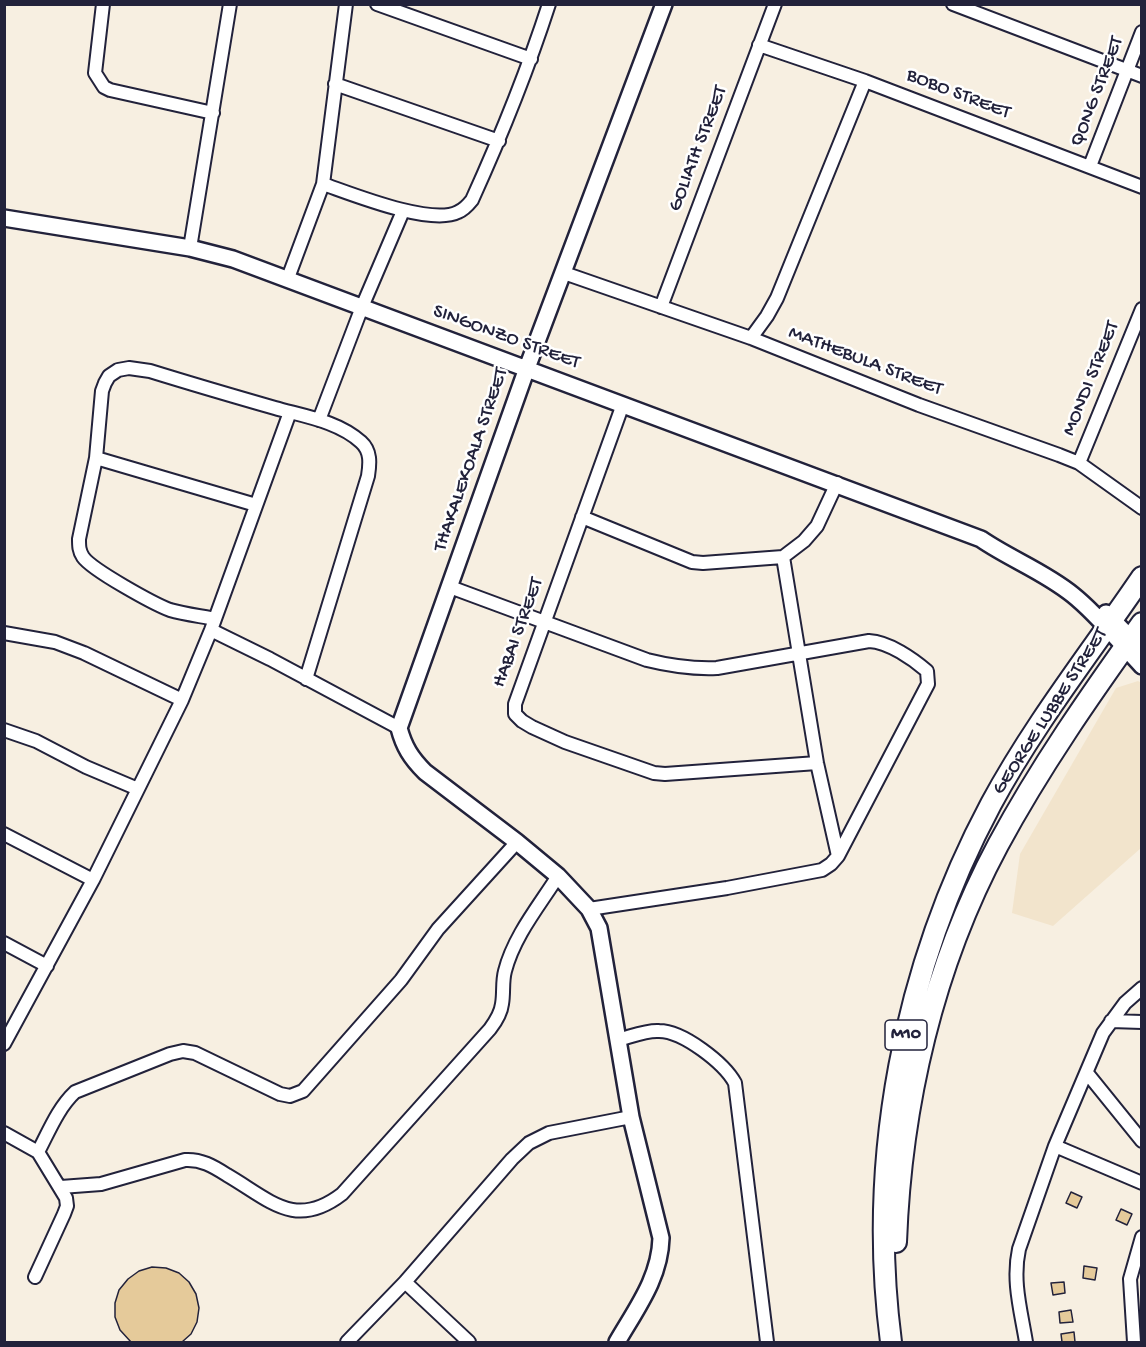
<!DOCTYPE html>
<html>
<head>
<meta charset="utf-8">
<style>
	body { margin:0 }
	#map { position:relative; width:1146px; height:1347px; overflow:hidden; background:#f7efe1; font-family:"Gochi Hand",sans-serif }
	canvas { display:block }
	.frame { position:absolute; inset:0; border:6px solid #22223b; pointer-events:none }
</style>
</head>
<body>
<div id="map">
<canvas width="1146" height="1347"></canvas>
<div class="frame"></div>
</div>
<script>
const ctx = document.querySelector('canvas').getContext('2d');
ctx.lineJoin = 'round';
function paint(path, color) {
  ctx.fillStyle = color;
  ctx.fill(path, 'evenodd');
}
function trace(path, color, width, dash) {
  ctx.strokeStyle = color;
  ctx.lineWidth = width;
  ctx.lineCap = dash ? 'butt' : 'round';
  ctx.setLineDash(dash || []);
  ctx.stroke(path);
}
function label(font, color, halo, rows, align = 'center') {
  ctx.font = font + ' "Gochi Hand",sans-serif';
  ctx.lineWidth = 5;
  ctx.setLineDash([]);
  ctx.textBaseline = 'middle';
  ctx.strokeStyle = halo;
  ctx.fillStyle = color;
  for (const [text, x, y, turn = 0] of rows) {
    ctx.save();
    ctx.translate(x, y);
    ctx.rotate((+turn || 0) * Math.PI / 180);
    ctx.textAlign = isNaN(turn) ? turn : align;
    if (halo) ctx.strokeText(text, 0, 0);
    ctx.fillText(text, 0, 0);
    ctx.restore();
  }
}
paint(new Path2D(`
	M1138,681l4,2 -1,165 -88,78 -41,-13 8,-59 96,-166z`), '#f2e4cc');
const building = new Path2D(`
	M1071,1192l11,5 -5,11 -11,-5z
	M1121,1209l11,5 -5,11 -11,-5z
	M1084,1266l13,2 -2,12 -12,-2z
	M152,1267l14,1 13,5 10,9 7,12 3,14 -2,14 -6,12 -9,8h-51l-11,-12 -5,-13v-14l4,-13 9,-11 11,-8z
	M1064,1282l1,11 -12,2 -2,-12z
	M1071,1310l2,12 -13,1 -1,-11z
	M1074,1332l1,10h-13l-1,-8z`);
paint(building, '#e5ca9a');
trace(building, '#22223b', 1.5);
const minor = new Path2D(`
	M103,4l-8,69 9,14 6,3 103,23
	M377,4l154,55
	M953,4l189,72
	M759,45l106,36 277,106
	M335,84l164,57
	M1090,166l52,-134
	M323,184c29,10 108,42 135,28 5,-2 10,-7 14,-12 29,-64 55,-128 77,-196
	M190,248l40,-244
	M564,273l187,65 168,67 140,50 20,8 63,45
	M288,278l35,-94 23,-180
	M661,307l114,-303
	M751,338l16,-22 10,-18 88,-217
	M623,404l-108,300v10l7,7 10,6 33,15 89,31 11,1 152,-11
	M319,420l43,-113 41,-96
	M96,458l160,47
	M1079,463l63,-154
	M582,517l110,45 11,1 80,-6 21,-16 13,-15 20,-43
	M783,557l34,206 21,93
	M450,587l197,73c24,6 46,9 70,8l152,-27c20,1 44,18 58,30l1,13 -90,172 -7,8 -9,6 -95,18 -138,21
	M215,619c-15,-3 -31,-5 -45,-9 -16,-6 -78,-40 -87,-53 -4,-6 -4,-11 -4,-18l17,-81 6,-67 3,-8 4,-7 9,-6 11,-2 21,3c42,13 83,25 125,37 28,8 63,13 86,34 10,9 9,21 7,34l-62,203
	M211,630l59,29 129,69
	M4,633l51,9 29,11 98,47
	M4,730l32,11 50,26 52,22
	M4,834l89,46
	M4,943l43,23
	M1111,1021l31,1
	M617,1040c13,-3 29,-10 42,-9 24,0 65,32 76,52l32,259
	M4,1044l89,-164 89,-180 29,-70 79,-218
	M1087,1073l55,68
	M4,1133l34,19 28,46 1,8 -3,8 -29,63
	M1055,1146l87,37
	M38,1152c11,-21 20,-44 37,-60l95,-38 13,-3 12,2 85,41 10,2 13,-5 98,-111 37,-51 79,-87
	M61,1187l40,-3 84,-24c16,-1 28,6 42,15 43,25 68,55 115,19l148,-165c6,-8 11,-16 12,-25 2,-11 0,-22 3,-33 9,-35 34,-65 53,-95
	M405,1282l64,60
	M347,1342l58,-60 107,-123 17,-16 20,-10 82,-16
	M1026,1342c-5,-31 -14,-61 -7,-93l36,-103 48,-113 22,-30 17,-15
	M1134,1342l-4,-63 12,-42`);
const tertiary = new Path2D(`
	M4,218l186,30 43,11 748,280c29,20 64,33 92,56 25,20 46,47 69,71
	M1106,613l36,37
	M617,1342c19,-33 43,-64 44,-104l-30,-121 -32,-189 -10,-19 -31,-33 -41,-34 -92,-70c-14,-14 -21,-25 -26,-44l128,-360 137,-364`);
const primary = new Path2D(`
	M896,1242c5,-137 37,-276 102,-397 42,-78 93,-151 144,-222
	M891,1342c-24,-183 13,-375 100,-538 43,-80 100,-152 151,-227`);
trace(minor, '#22223b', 16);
trace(tertiary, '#22223b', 20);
trace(primary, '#22223b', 24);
trace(minor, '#fff', 12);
trace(tertiary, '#fff', 15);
trace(primary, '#fff', 20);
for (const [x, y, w] of [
	[906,1035,42]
]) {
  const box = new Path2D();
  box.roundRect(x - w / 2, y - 15, w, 30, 4.5);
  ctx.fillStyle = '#fff';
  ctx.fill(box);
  trace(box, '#22223b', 1.5);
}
label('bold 18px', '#22223b', null, [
	["M10",906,1035]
]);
label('20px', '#22223b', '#fff', [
	["QONG STREET",1098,92,-69],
	["BOBO STREET",958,95,21],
	["GOLIATH STREET",699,149,-69],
	["SINGONZO STREET",506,338,20],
	["MATHEBULA STREET",865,362,21],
	["MONDI STREET",1092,379,-68],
	["THAKALEKOALA STREET",472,460,-71],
	["HABAI STREET",519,633,-70],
	["GEORGE LUBBE STREET",1051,712,-57]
]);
</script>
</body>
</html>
